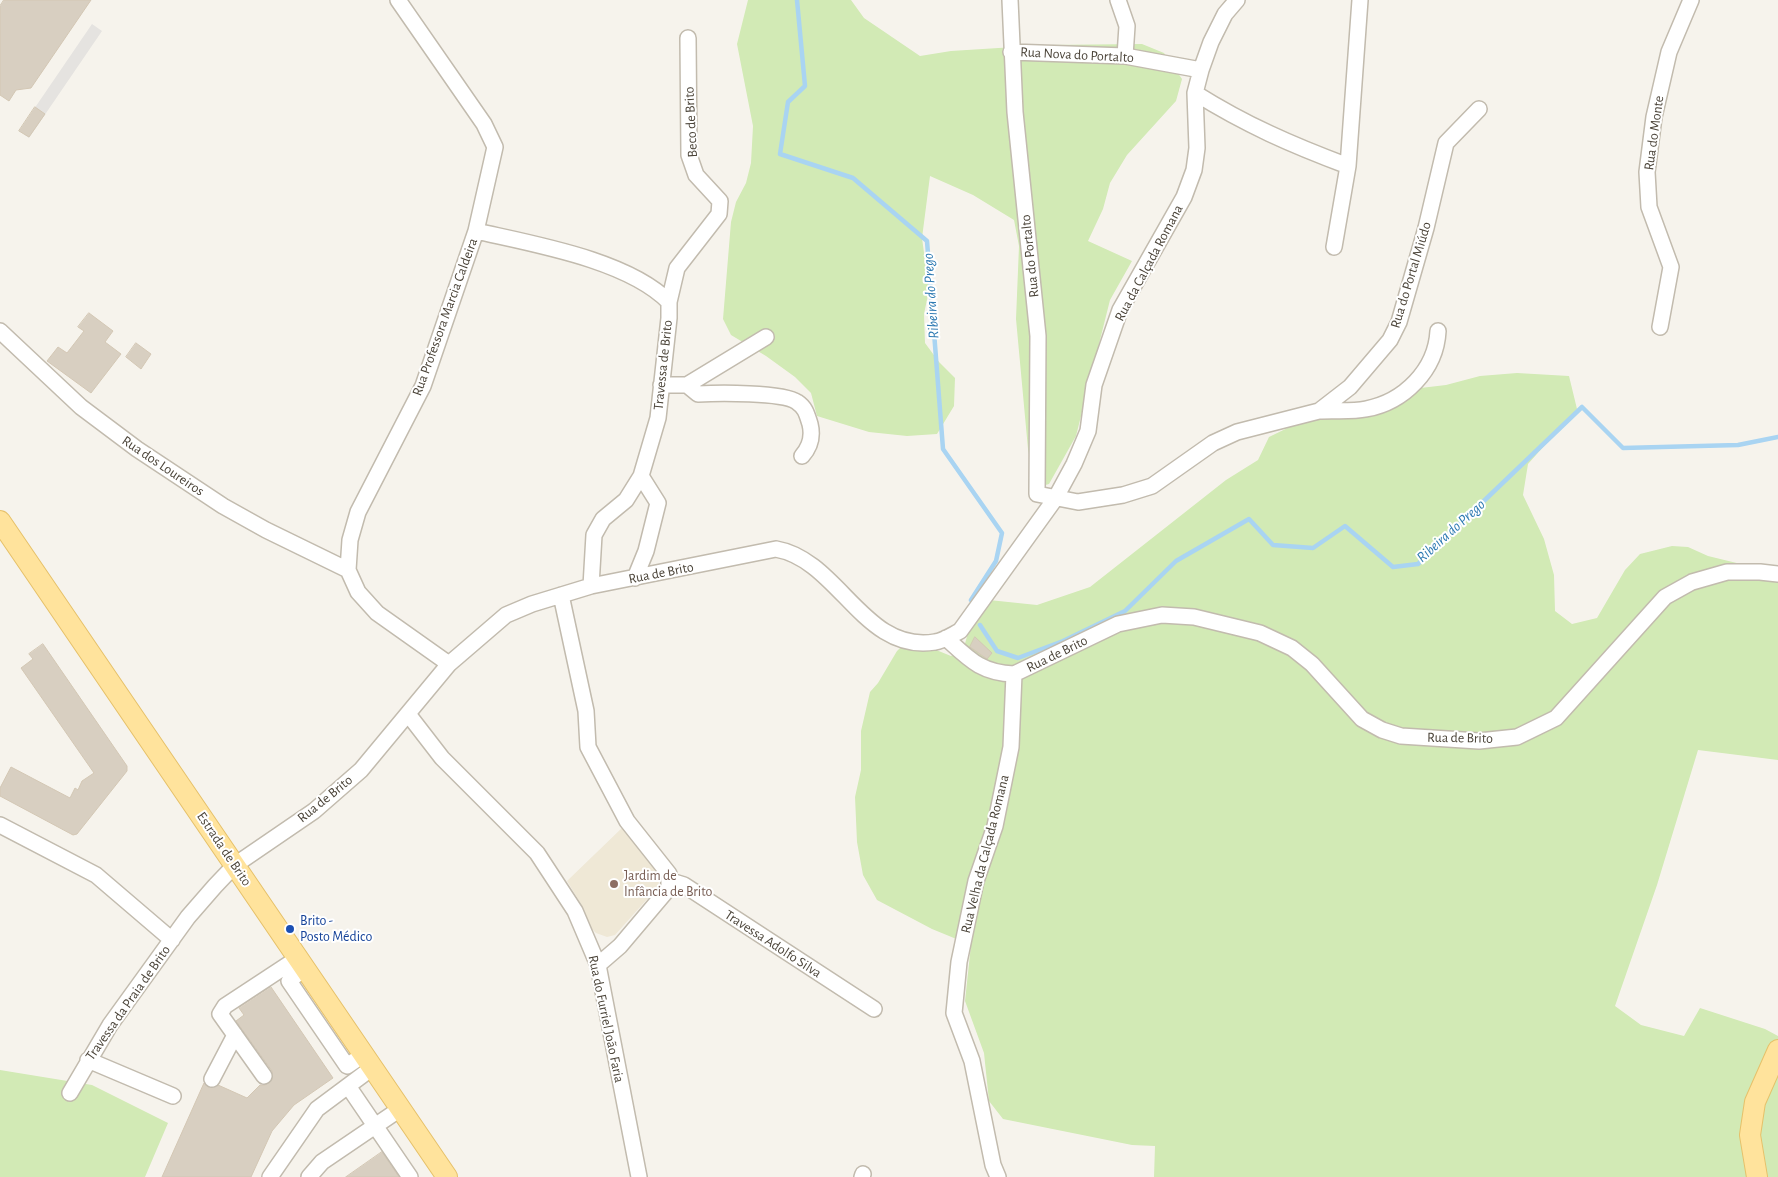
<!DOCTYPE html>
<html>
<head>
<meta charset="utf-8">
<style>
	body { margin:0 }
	canvas { display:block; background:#f6f3ec }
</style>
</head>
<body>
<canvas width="1778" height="1177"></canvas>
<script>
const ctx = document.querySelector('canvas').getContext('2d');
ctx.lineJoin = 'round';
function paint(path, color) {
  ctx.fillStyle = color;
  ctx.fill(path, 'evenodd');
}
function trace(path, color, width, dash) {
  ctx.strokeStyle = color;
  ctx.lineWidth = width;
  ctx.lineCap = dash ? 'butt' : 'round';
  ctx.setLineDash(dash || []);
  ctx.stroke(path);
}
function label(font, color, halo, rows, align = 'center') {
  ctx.font = font + ' "Alegreya Sans",sans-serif';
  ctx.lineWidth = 4;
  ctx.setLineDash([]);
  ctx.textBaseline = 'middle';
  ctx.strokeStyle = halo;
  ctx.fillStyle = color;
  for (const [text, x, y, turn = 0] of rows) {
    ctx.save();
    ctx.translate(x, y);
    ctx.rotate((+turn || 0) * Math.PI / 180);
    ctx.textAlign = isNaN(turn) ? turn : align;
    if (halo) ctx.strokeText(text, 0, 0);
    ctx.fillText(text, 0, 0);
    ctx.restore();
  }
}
paint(new Path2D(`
	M624,826l33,45 2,9 -1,7 -43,48 -8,2 -11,-4 -6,-6 -9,-23 -14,-23z`), '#efe8d6');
paint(new Path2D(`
	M748,0h103l13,18 56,38 31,-5 95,-6 96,-1 22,9 18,26 -6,22 -49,54 -17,28 -7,26 -15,32 44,20 -22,39 -34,136 -27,48 -10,3 -5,-8 -6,-30 -12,-130 3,-73 -5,-26 -41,-25 -43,-19 -8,62 7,52 -5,24 1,29 14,19 16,16 -1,28 -17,28 -30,2 -38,-4 -52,-16 -6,-23 -16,-16 -29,-21 -35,-21 -8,-16 8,-97 5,-20 10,-19 5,-20 2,-37 -16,-82z
	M1517,373l52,3 8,33 -49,55 -5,31 21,44 10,36 1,36 17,13 25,-6 28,-48 15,-16 32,-8 16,1 20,9 41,10 29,1v193l-80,-10 -41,135 -42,121 26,19 43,11 16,-28 65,21 13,7v141h-624l1,-31 -23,-1 -129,-26 -14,-18 -5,-48 -19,-52 6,-56 -39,-16 -55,-29 -14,-25 -6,-33 -2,-45 6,-27v-39l9,-39 8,-9 19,-32 12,-12 42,17 13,-9 10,-35 15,-12 48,5 53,-18 136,-107 32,-20 11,-23 37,-18 26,-6 63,-22 51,-6 34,-9z
	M0,1070l92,15 76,38 -23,54h-145z`), '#d2eab5');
paint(new Path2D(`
	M92,24l10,7 -73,107 -10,-7z`), '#e5e3e0');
trace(new Path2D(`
	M797,0l8,86 -17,16 -8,52 73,24 74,63 16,208 59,84 -6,28 -25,39
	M980,625l17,26 21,7 45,-17 62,-30 51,-50 73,-42 24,26 40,3 32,-22 48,41 25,-3 164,-157 41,41 115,-3 40,-8`), '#a9d4f2', 4.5);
const building = new Path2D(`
	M4,0h87l-60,88 -15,2 -7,11 -9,-6v-89z
	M35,107l10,7 -16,23 -10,-6z
	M89,313l24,18 -8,11 16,12 -30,39 -44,-32 11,-14 9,6 17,-22 -6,-4z
	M136,343l15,11 -10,15 -15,-12z
	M975,637l17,16 -5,6 -17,-12z
	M43,644l84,122v5l-50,63 -4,1 -73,-39v-8l11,-21 59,31 5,-10 3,2 4,-9 12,-8 -73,-105 12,-9 -4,-5z
	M271,987l62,91 -39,27 -22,26 -21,46h-89l42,-94 4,4 10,-2 29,13 13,-13h5l7,-5v-9l-36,-50 8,-6 -5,-7z
	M382,1152l17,25h-53z`);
paint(building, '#d8cfc1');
trace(building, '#d3c7b4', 1);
const minor = new Path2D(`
	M398,0l86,124 11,23 -19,84 -53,155 -65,126 -8,28 -2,30 10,22 19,21 72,51
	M1010,0l5,112 23,224 -1,158 41,8 45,-7 29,-9 61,-43 24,-11 82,-21 31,-24 40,-47 9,-18 27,-94 20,-85 33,-34
	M1118,0l9,26 -2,30
	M1011,52l114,4 76,14
	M1195,93c51,32 97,52 153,73
	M476,231c57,13 152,29 193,71v16l-11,100 -17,58 -15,24 -23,19 -9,16 -3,51
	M1334,247l14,-81 12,-166
	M669,302l8,-34 42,-54 1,-13 -24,-26 -7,-20 -1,-117
	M1660,327l11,-60 -22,-60 -2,-35 7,-55 15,-65 22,-52
	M0,331l81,76 56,42 86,57 43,24 82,40
	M661,385h26l11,9c19,-1 85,-2 99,8 9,6 10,13 13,22 3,12 0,23 -8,32
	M687,385l79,-48
	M1319,411c15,-1 32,1 47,-2 38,-7 70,-39 72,-78
	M635,578l11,-27 12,-48 -17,-27
	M561,595l25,116 2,36 39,74 42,53v14l-49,58 -22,19
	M946,638c23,21 35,35 68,36l104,-50 44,-9 32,2 66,16 32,15 20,16 50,55 20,11 19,6 78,5 38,-4 39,-19 109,-121 27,-15 35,-10h33l18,2
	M408,714l34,44 95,95 38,58 23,54 41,212
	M0,825l96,50 76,65
	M671,881l13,4 190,124
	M305,968l-16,13 58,85 16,-11
	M88,1060l85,36
	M264,1076l-44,-62 5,-8 73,-48
	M212,1079l23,-44
	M348,1086l62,91
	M70,1093l40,-68 78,-108 27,-31 20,-21 79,-54 47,-41 88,-106 57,-49 26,-11 59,-18 185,-37c63,11 88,105 159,93 8,-1 17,-7 25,-11l95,-132 19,-35 14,-33 6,-46 26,-75 64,-113 10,-27 3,-22 -2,-55 6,-23 10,-28 14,-28 12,-14
	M270,1177l47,-68 55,-41
	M309,1177l13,-15 78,-53
	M862,1177l1,-3
	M998,1177l-5,-12 -21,-104 -18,-48 5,-51 17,-81 19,-55 16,-79 3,-73`);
const major = new Path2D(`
	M0,521l447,656
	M1757,1177l-7,-42 5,-33 23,-52`);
trace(minor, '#c2bbae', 18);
trace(major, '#e6c16a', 22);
trace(minor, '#fff', 15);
trace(major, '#ffe39c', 20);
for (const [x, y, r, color] of [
	[614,884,5,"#8d6e63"],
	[290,929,5,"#1a4fb4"]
]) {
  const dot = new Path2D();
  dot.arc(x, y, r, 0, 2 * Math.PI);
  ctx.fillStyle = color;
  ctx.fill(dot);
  trace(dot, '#fff', 2);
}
label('14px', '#4b4439', '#fff', [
	["Rua Nova do Portalto",1077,55,3],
	["Beco de Brito",691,122,-93],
	["Rua do Monte",1654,133,-82],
	["Rua do Portalto",1030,256,-96],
	["Rua da Calçada Romana",1149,263,-62],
	["Rua do Portal Miúdo",1411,275,-73],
	["Rua Professora Marcia Caldeira",445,317,-70],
	["Travessa de Brito",663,365,-84],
	["Rua dos Loureiros",163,466,34],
	["Rua de Brito",661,573,-11],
	["Rua de Brito",1057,654,-26],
	["Rua de Brito",1460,738,1],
	["Rua de Brito",325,799,-39],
	["Estrada de Brito",224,849,56],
	["Rua Velha da Calçada Romana",985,854,-76],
	["Travessa Adolfo Silva",773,944,33],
	["Travessa da Praia de Brito",128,1003,-55],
	["Rua do Furriel João Faria",606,1019,78]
]);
label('14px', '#785e54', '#fff', [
	["Jardim de",624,876],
	["Infância de Brito",624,892]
], 'left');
label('14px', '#164399', '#fff', [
	["Brito -",300,921],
	["Posto Médico",300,937]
], 'left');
label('italic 15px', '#2e7ab2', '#fff', [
	["Ribeira do Prego",931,296,-94],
	["Ribeira do Prego",1451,531,-42]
]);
</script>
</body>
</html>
